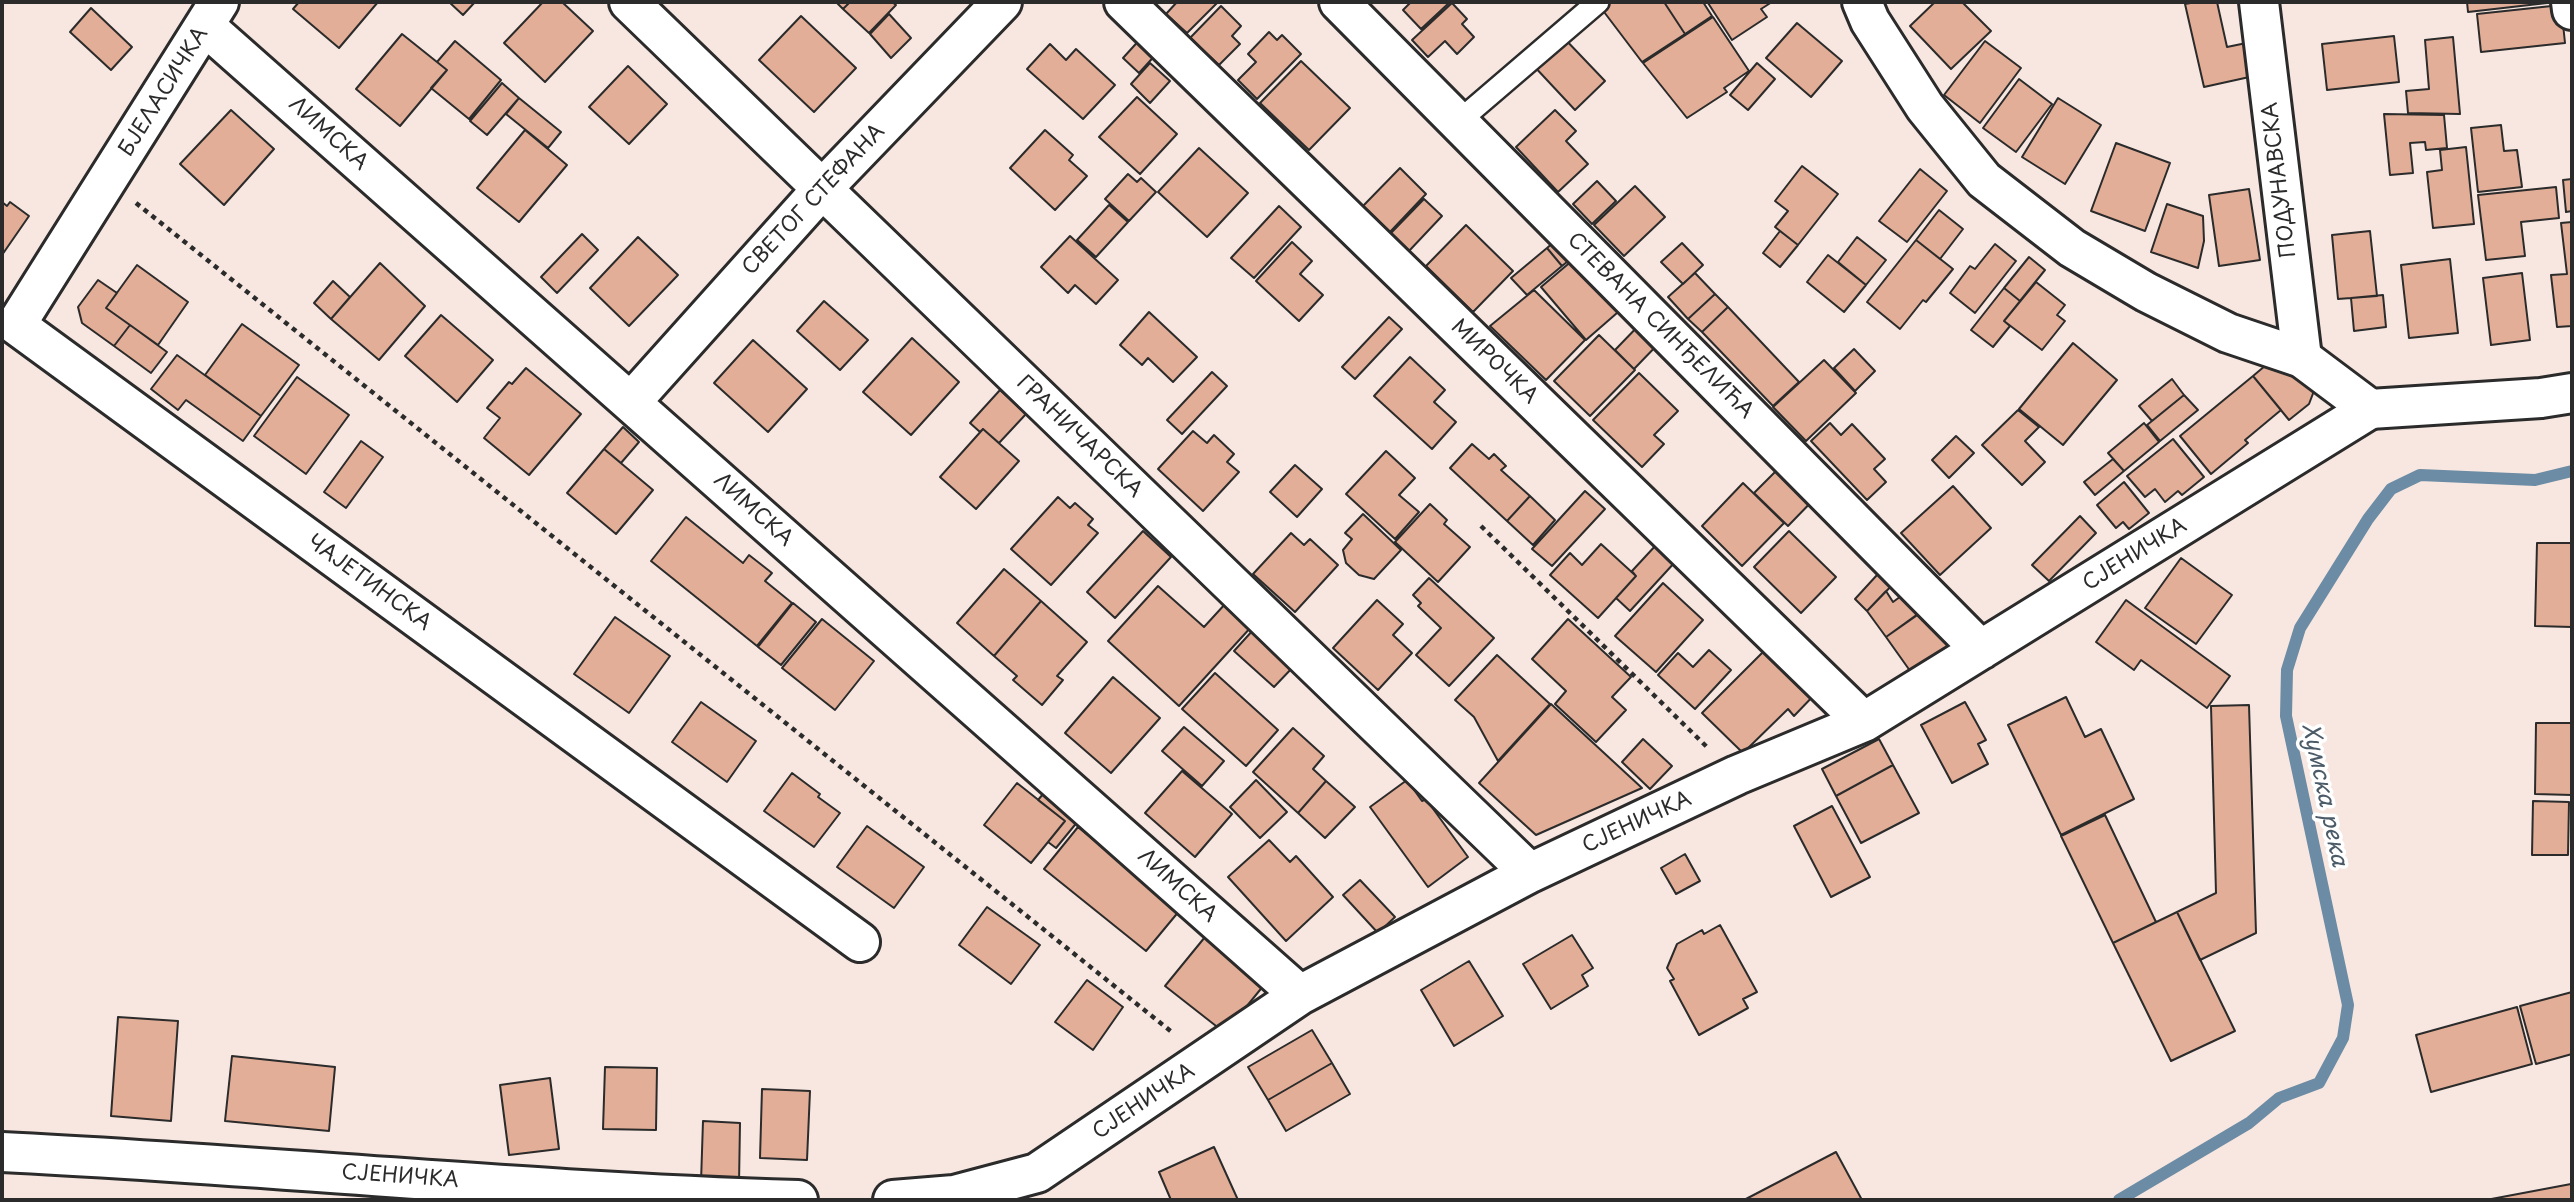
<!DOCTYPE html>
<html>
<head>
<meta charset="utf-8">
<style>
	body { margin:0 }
	#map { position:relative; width:2574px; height:1202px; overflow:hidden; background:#f7e7e0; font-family:"Playpen Sans",sans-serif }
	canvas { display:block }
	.frame { position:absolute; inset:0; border:4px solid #2b2b2b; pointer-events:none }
</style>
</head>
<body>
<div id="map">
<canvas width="2574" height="1202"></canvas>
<div class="frame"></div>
</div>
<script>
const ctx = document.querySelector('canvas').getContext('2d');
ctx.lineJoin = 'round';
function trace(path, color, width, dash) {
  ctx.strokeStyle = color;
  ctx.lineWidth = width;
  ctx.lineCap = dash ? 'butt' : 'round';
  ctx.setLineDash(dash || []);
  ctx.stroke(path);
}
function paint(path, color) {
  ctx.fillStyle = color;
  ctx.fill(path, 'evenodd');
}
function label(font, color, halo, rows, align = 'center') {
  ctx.font = font + ' "Playpen Sans",sans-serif';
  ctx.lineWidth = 7;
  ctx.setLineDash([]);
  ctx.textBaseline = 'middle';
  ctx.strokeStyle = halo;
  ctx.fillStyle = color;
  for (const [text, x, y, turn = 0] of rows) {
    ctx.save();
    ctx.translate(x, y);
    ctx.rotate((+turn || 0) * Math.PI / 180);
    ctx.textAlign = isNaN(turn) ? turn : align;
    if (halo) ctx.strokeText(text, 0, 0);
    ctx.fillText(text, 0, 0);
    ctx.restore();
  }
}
trace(new Path2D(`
	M2119,1200l130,-77 30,-25 40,-15 24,-45 5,-33 -62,-289 1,-46 13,-42 68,-109 23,-30 29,-14 115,5 37,-9`), '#6c8ba4', 12);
const building = new Path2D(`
	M299,2h79l-39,46 -46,-39z
	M449,2h26l-12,13z
	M543,2h19l31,29 -48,51 -41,-39z
	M836,2h14l-7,7z
	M850,2h42l4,3 -27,28 -26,-24z
	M1177,2h41l-31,31 -21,-19z
	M1411,2h39l-29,27 -18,-19z
	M1601,2h63l21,32 -43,28 -44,-58z
	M1664,2h39l9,14 -27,18z
	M1710,2h62l-11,7 6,8 -35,23 -24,-37z
	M1935,2h27l29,29 -40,38 -41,-43z
	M2196,2h21l10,45 29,-6 7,33 -59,13 -19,-83z
	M2467,2h80v1l-79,9z
	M1452,3l15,16 -5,5 12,13 -17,17 -12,-13 -17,16 -16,-17z
	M2561,5l4,38 -84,9 -4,-38z
	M1221,6l20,20 -9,10 8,8 -21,21 -29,-27z
	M91,8l41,39 -21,23 -41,-38z
	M889,14l22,24 -20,20 -21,-24z
	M801,16l55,52 -42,44 -55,-52z
	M1713,17l36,54 -25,17 3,4 -40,26 -44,-55z
	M1797,23l45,38 -31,36 -45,-39z
	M1269,32l8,8 5,-5 19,19 -44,45 -19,-19 18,-18 -8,-8z
	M402,34l45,36 -47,56 -44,-37z
	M1143,36l16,15 -20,22 -16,-15z
	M1562,36l43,45 -30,29 -43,-46z
	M2394,36l5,46 -72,8 -5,-46z
	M2453,37l7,77 -52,-1 -2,-22 23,-2 -4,-49z
	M455,41l46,39 -32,39 -38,-31 16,-18 -10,-8z
	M1985,41l36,27 -41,55 -36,-28z
	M1050,44l16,16 10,-11 39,36 -32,34 -56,-50z
	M1301,61l49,47 -41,42 -49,-47z
	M1150,63l20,18 -20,22 -19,-19z
	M1757,63l18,16 -27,31 -18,-15z
	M628,66l39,38 -38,40 -40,-37z
	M2019,79l33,25 -36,48 -33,-24z
	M502,83l17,15 -32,37 -17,-14z
	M1137,97l40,37 -37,40 -41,-37z
	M519,98l42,34 -13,16 -42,-34z
	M2058,98l43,27 -36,59 -43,-27z
	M231,110l43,39 -50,56 -44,-41z
	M1555,110l21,21 -10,10 22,23 -30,28 -42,-45z
	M2384,114l60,1 3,33 -21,2 -1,-8 -15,1 3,30 -23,2z
	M2501,125l3,26 13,-1 5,37 -44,5 -7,-64z
	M525,130l42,35 -48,57 -42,-34z
	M1045,130l28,25 -4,5 18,16 -32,34 -45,-42z
	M2116,143l54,20 -25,68 -54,-20z
	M2466,147l8,77 -41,4 -6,-56 15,-2 -2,-20z
	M1199,148l49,45 -41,44 -49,-45z
	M1802,166l36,28 -40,51 -23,-18 13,-16 -13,-10z
	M1400,168l26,26 -36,38 -27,-26z
	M1920,169l27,22 -40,51 -28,-21z
	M1128,174l9,8 4,-4 15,14 -27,29 -24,-22z
	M2572,179v32l-6,1 -3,-32z
	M1597,181l19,20 -24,23 -19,-20z
	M1635,186l30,31 -41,39 -30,-31z
	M2556,187l3,31 -38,4 4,34 -39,4 -8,-65z
	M2249,189l11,71 -41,6 -10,-71z
	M1424,199l18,17 -33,35 -18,-18z
	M2,202l5,4 3,-4 19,14 -27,39z
	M2167,204l36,12 1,25 -6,27 -47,-16z
	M1109,205l19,17 -32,35 -19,-17z
	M1279,206l22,21 -47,51 -23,-20z
	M1939,210l24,19 -23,30 -24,-19z
	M2572,222v104l-15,1 -6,-52 16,-1 -6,-51z
	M1466,225l47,46 -40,41 -47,-46z
	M1780,231l18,14 -18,22 -17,-14z
	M2370,231l7,65 -39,3 -6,-64z
	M582,234l16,16 -41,43 -16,-16z
	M1562,235l16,18 -16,13 -15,-18z
	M1070,236l48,44 -22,24 -21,-19 -7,8 -27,-26z
	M638,237l40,38 -49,51 -39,-38z
	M1857,237l29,23 -20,25 -28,-23z
	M1916,240l37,29 -27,33 -3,-2 -23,29 -33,-27z
	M1292,242l20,19 -12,13 23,21 -24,26 -43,-40z
	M1682,243l21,22 -20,19 -22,-22z
	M1995,244l21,17 -41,52 -25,-20 20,-27 5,3z
	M1547,248l15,18 -35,29 -16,-17z
	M1580,254l45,52 -39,34 -45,-53z
	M1828,255l38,30 -22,27 -37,-30z
	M2029,257l16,13 -25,31 -16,-13z
	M2450,259l8,74 -49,5 -8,-73z
	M380,263l45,43 -46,54 -48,-41z
	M137,265l51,37 -30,43 -52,-37z
	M1695,273l20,21 -27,25 -20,-22z
	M2522,273l8,67 -39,5 -8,-67z
	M98,280l19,13 -11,15 24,17 -16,21 -32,-23 -4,-16z
	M333,281l17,16 -19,22 -17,-16z
	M2036,282l29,23 -8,10 8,6 -23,29 -38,-29z
	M2004,288l16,13 -16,20 6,5 -17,21 -22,-17z
	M1534,290l51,50 -39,40 -56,-54z
	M1715,294l13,13 -26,25 -14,-13z
	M2383,295l3,32 -32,4 -3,-33z
	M824,301l44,39 -28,30 -43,-39z
	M1728,307l71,75 -26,24 -71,-74z
	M1149,312l48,45 -24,25 -25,-24 -6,7 -22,-20z
	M441,315l52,45 -36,42 -52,-46z
	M1389,317l13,12 -47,50 -13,-12z
	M1644,320l19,19 -29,30 -19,-19z
	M242,324l57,41 -38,51 -56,-41z
	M130,325l37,27 -16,21 -37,-27z
	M1599,335l36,35 -45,46 -36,-35z
	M912,338l47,44 -48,53 -48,-43z
	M753,340l54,49 -39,43 -54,-49z
	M2073,343l44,37 -54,65 -44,-36z
	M1854,349l21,22 -20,20 -21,-23z
	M177,355l84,61 -18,25 -57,-41 -8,10 -27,-21z
	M1410,357l35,33 -11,12 22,20 -24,27 -58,-53z
	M1824,360l32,33 -50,48 -33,-34z
	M2272,360l45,23 -8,21 -20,16 -36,-44z
	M526,368l55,46 -52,61 -45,-37 16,-20 -13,-10 22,-26 3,2z
	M1212,372l15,14 -45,48 -15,-14z
	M1639,373l39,38 -24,24 10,9 -22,23 -49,-47z
	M2253,376l28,34 -36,30 3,3 -37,31 -31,-38z
	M297,377l52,38 -43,59 -52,-38z
	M2172,379l12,16 -32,26 -13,-15z
	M1000,390l26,24 -27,29 -16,-14 -3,3 -10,-9z
	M2184,395l14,15 -38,31 -13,-16z
	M2018,410l21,17 -14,14 20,21 -23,23 -40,-40z
	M1830,423l11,12 11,-11 33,35 -11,10 12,13 -19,18 -56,-59z
	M2144,423l15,19 -35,29 -16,-18z
	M623,427l16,15 -18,21 -17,-14z
	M983,429l36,32 -43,48 -36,-32z
	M1193,431l14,12 7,-8 20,19 -7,8 12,10 -36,39 -45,-42z
	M1956,436l18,17 -25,25 -17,-18z
	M2173,439l31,38 -22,18 -4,-4 -13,11 -10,-13 -10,8 -18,-21z
	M361,441l22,16 -37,51 -22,-16z
	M1472,444l17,15 5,-5 12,12 -5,4 29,26 -23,25 -57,-53z
	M604,449l49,41 -37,44 -49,-41z
	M1386,451l29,27 -16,17 20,17 -24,27 -49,-45z
	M1788,459l33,33 -33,34 -34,-33z
	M2113,459l11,12 -29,24 -11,-13z
	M1295,465l27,24 -25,28 -27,-25z
	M2124,482l25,31 -20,16 -6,-7 -7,6 -19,-23z
	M1743,483l41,40 -42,43 -40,-40z
	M1953,486l38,42 -51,47 -39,-42z
	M1585,491l20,18 -53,57 -20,-17z
	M1530,496l25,24 -22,25 -26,-24z
	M1058,497l12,11 5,-5 18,16 -5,6 10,8 -47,52 -40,-36z
	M1430,504l17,16 -3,4 26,23 -32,35 -43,-40z
	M1363,514l38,36 -27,29 -15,-4 -13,-12 -3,-13 9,-11 -7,-6z
	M2080,516l16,17 -47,48 -17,-16z
	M686,517l57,46 6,-8 23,18 -7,8 27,22 -35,43 -106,-85z
	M1143,531l28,26 -56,61 -28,-26z
	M1789,531l47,46 -35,36 -47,-46z
	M1291,533l13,12 6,-6 28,26 -43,47 -42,-38z
	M2537,543h35v84l-37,-1z
	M1601,544l35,32 -38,42 -48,-43 20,-22 12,12z
	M1657,544l19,17 -46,50 -14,-13 20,-22 -4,-5z
	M2181,558l51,37 -36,49 -51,-36z
	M1888,563l13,13 -34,35 -12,-12z
	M1004,569l37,32 -47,55 -37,-33z
	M1429,578l65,60 -45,48 -33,-31 25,-27 -23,-22 3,-3 -8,-8z
	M1663,583l40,37 -47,52 -41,-36z
	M1158,586l46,41 22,-24 26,23 -73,80 -71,-65z
	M1912,588l14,21 -40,28 -19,-26 19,-20 7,11z
	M1377,600l26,24 -10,11 19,18 -34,37 -45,-42z
	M2126,600l104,76 -23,32 -66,-48 -7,10 -38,-28z
	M1041,601l46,41 -30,34 6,4 -21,25 -29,-25 4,-4 -23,-20z
	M793,603l23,19 -35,43 -23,-18z
	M1933,603l27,38 -47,34 -27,-38z
	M615,617l55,39 -41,57 -55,-39z
	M822,619l52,42 -39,49 -53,-42z
	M1568,619l63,58 -19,20 14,13 -30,32 -41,-38 11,-13 -34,-32z
	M1254,629l40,37 -20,21 -40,-36z
	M1771,644l47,47 -24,25 -6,-7 -45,44 -41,-40z
	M1709,650l22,20 -36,39 -37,-34 20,-22 15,14z
	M1497,655l53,49 -52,57 -24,-44 -19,-17z
	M1215,673l63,57 -32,36 -64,-57z
	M1113,677l47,41 -49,55 -46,-40z
	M2066,697l19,40 16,-8 33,70 -73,36 -53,-110z
	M701,702l55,39 -29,41 -55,-40z
	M1965,702l21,38 -8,4 10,20 -36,19 -31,-58z
	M1551,704l91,84 -106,47 -57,-52z
	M2249,705l7,228 -56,27 -23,-48 39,-19 -5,-187z
	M2536,723h36v72l-37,-1z
	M1184,727l40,34 -22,25 -40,-35z
	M1293,728l31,28 -11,13 13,12 -28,32 -45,-41z
	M1643,739l29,27 -22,23 -28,-27z
	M1879,739l14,26 -57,31 -14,-27z
	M1893,765l26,48 -58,30 -25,-47z
	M1182,771l50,43 -37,43 -50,-44z
	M792,773l28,21 -2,3 22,16 -26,34 -50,-36z
	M1256,780l31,32 -27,26 -30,-31z
	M1407,780l15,21 4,-2 42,58 -40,30 -58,-80z
	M1326,781l29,26 -30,31 -27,-25z
	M1017,783l48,38 -34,42 -47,-38z
	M1049,787l34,28 -27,33 -8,-6 17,-21 -27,-21z
	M2533,801l36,1 -1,53h-36z
	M1832,806l38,71 -39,20 -37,-71z
	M2105,815l51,107 -43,21 -52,-107z
	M867,826l57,41 -30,41 -57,-41z
	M1078,827l102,83 -34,41 -102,-82z
	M1269,840l21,22 6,-6 37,41 -47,44 -58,-64z
	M1685,854l15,27 -24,13 -15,-26z
	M1360,880l35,37 -17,16 -35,-38z
	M987,907l53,38 -29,39 -52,-39z
	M2177,912l58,119 -64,30 -58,-118z
	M1720,925l37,67 -14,7 5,9 -49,27 -29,-54 4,-2 -7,-11 10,-24 25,-14 2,4z
	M1572,935l21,33 -11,7 6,11 -37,23 -28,-45z
	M1205,937l59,48 -39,48 -60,-47z
	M1469,961l34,55 -49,30 -33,-56z
	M1087,980l36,27 -30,43 -38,-28z
	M2572,992v62l-36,10 -16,-58z
	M2517,1007l15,57 -101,28 -15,-57z
	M118,1017l60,4 -7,100 -60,-5z
	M1312,1030l20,33 -64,37 -20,-33z
	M232,1056l103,11 -6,64 -104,-10z
	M1332,1063l18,31 -64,37 -18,-31z
	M605,1067l52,1 -1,62 -53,-1z
	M550,1078l9,71 -50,6 -9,-70z
	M762,1089l48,2 -3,69 -47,-2z
	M703,1121l37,2 -1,61 -38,-2z
	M1214,1147l24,53h-67l-12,-28z
	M1836,1152l26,48h-118z
	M2571,1184l1,16h-86z`);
paint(building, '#e3ae97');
trace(building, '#2b2b2b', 2);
const lane = new Path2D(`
	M1458,122l140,-120`);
const street = new Path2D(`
	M219,2l-203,323 844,617
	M629,2l901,871
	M1124,2l740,720
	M1339,2l642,648
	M2259,2l43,356
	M2571,2l1,8
	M205,26l1095,969
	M631,402l191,-213 180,-187
	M2,1152c265,13 530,40 796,48
	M893,1200l61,-5 83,-22 263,-178 230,-122 207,-98 127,-53 506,-313`);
const secondary = new Path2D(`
	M1862,2l8,19 55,86 59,73 88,68 74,44 82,41 74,25 68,51 171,-11 31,-5`);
trace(lane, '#2b2b2b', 26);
trace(street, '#2b2b2b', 44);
trace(secondary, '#2b2b2b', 44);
trace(new Path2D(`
	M136,203l1037,830
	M1481,526l227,222`), '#2b2b2b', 4.5, [5, 5]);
trace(lane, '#fff', 21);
trace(street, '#fff', 38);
trace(secondary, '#fff', 38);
label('21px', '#2b2b2b', '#fff', [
	["БЈЕЛАСИЧКА",164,92,-58],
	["ЛИМСКА",328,134,42],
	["ПОДУНАВСКА",2280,180,-97],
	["СВЕТОГ СТЕФАНА",814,200,-47],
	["СТЕВАНА СИНЂЕЛИЋА",1660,326,45],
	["МИРОЧКА",1494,362,44],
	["ГРАНИЧАРСКА",1079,437,44],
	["ЛИМСКА",753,510,42],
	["СЈЕНИЧКА",2135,555,-32],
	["ЧАЈЕТИНСКА",369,583,36],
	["СЈЕНИЧКА",1637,823,-25],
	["ЛИМСКА",1177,886,42],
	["СЈЕНИЧКА",1144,1102,-34],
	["СЈЕНИЧКА",400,1177,4]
]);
label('italic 23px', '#4c5b68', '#fff', [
	["Хумска река",2324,795,78]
]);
</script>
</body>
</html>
